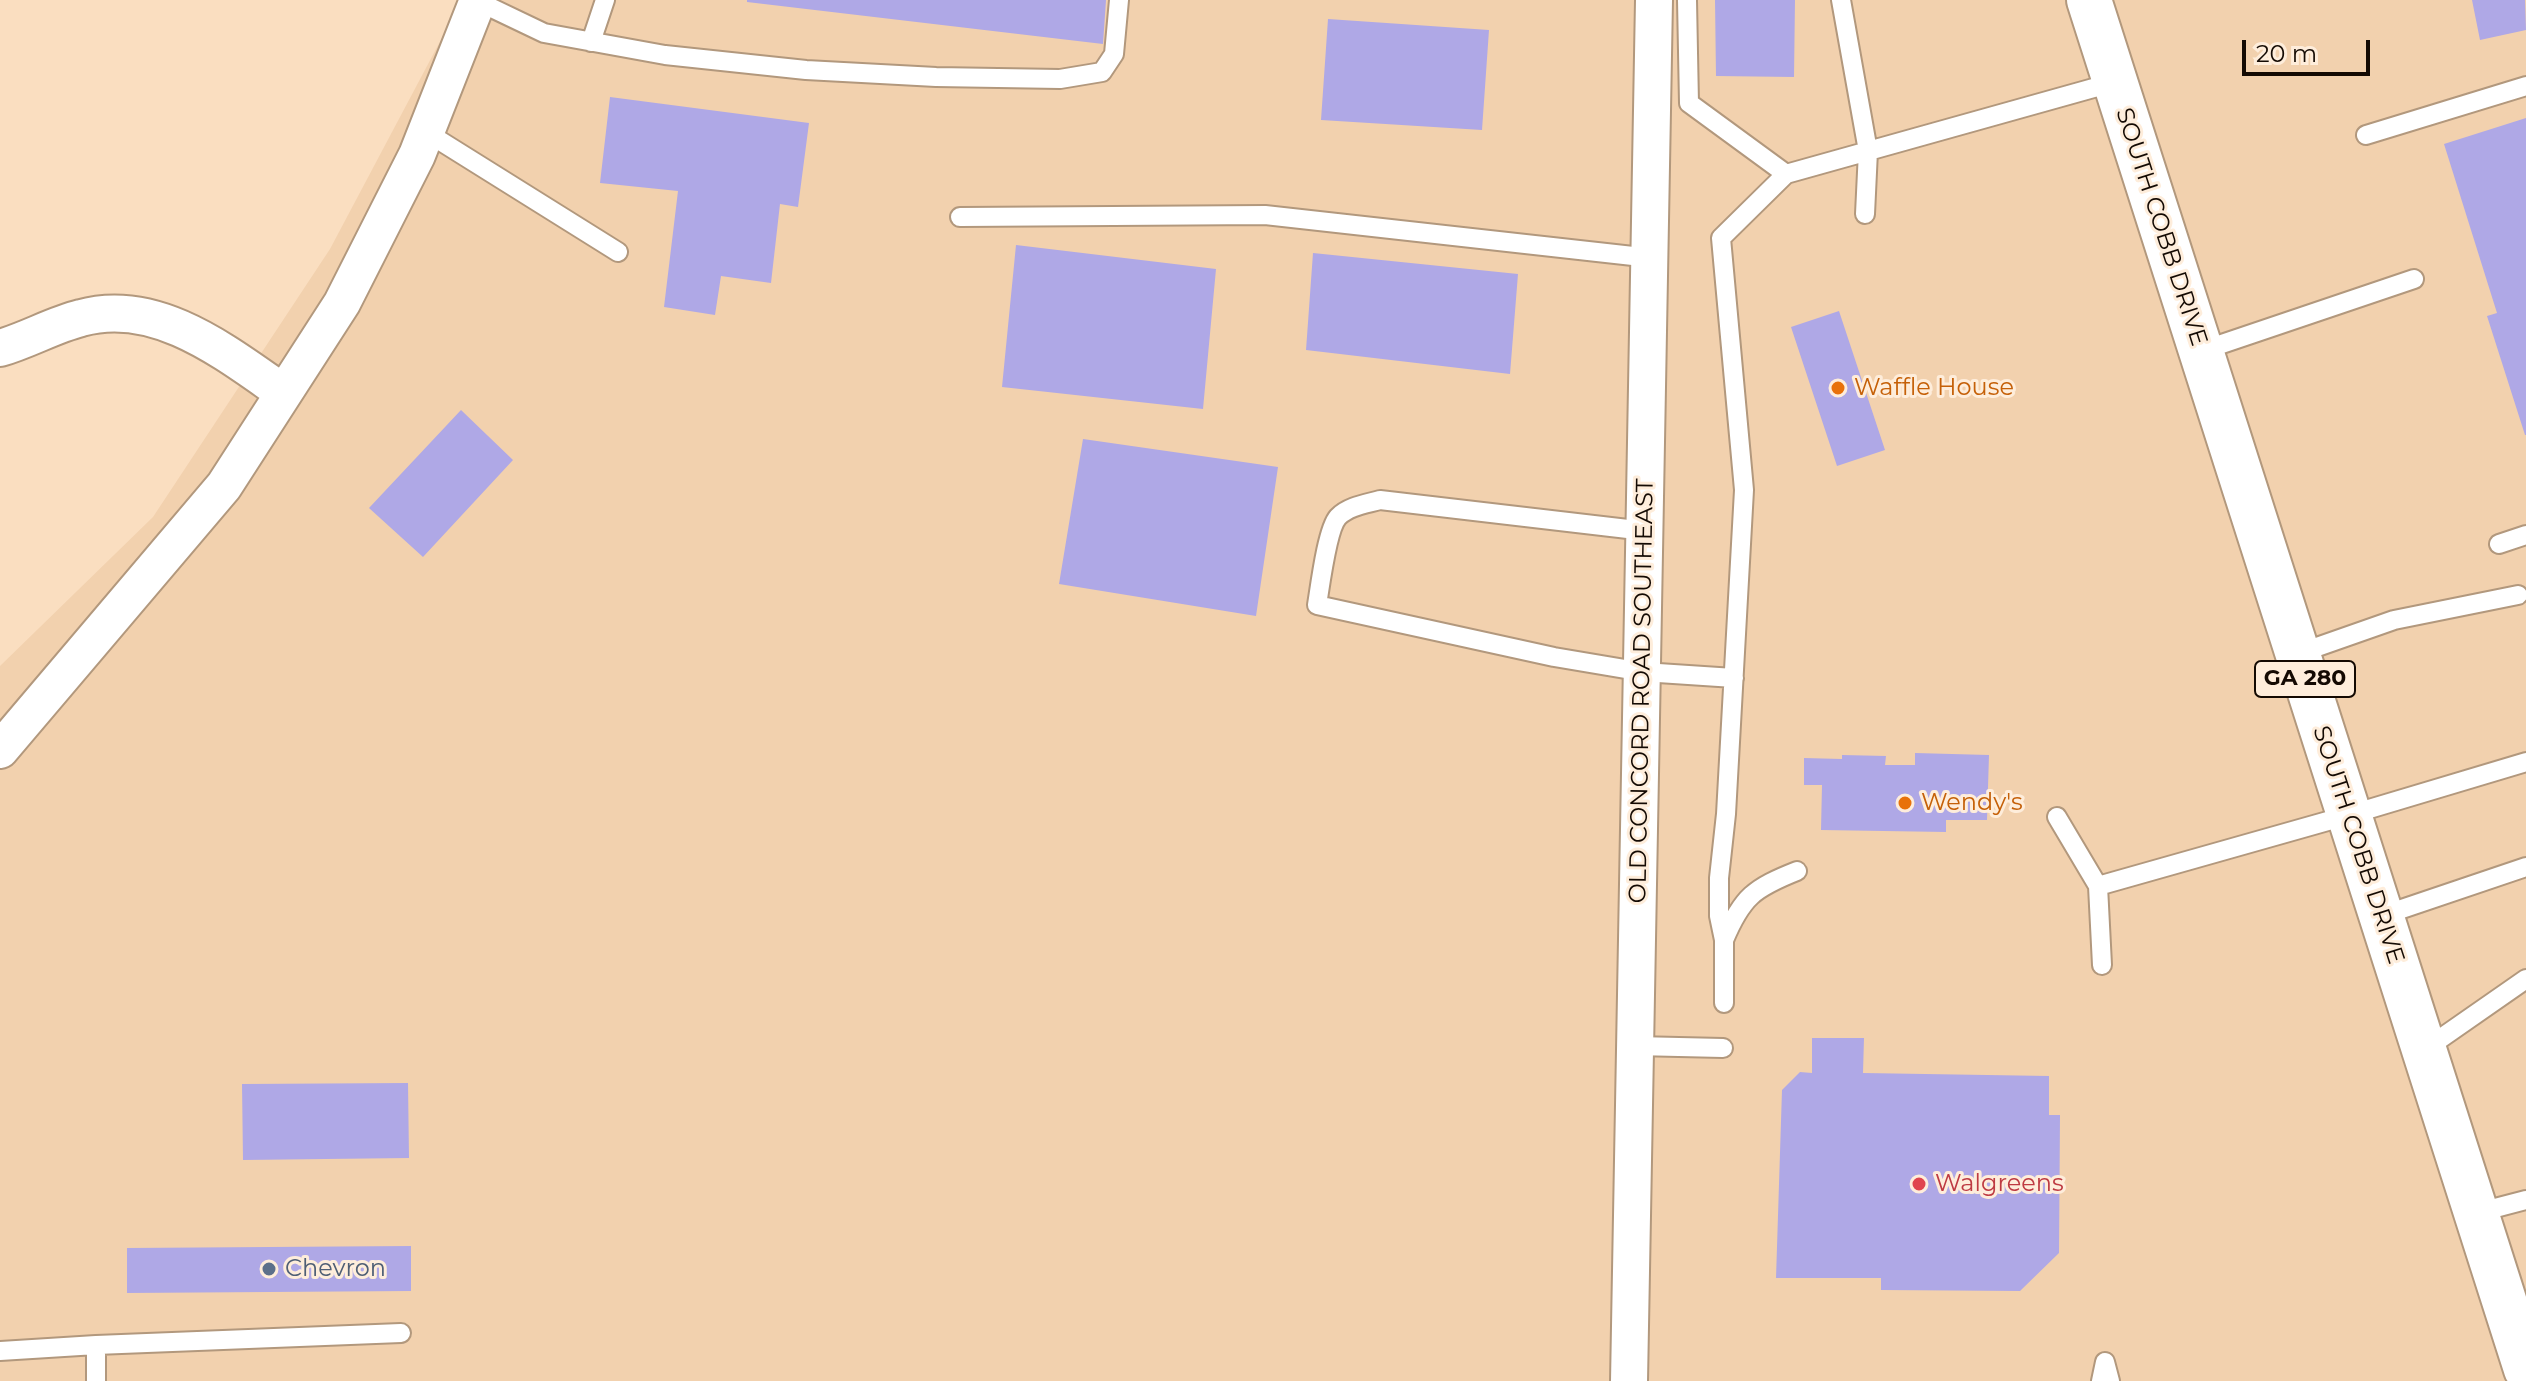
<!DOCTYPE html>
<html>
<head>
<meta charset="utf-8">
<style>
	body { margin:0 }
	#map { position:relative; width:2526px; height:1381px; overflow:hidden; background:#fadec0; font-family:Montserrat,sans-serif }
	canvas { display:block }
	.scale { position:absolute; left:2242px; top:40px; width:128px; height:36px; box-sizing:border-box; border:4px solid #140a03; border-top:0; padding-left:10px; font-size:24px; line-height:28px; white-space:nowrap; color:#140a03; -webkit-text-stroke:6px #feeddb; paint-order:stroke }
</style>
</head>
<body>
<div id="map">
<canvas width="2526" height="1381"></canvas>
<div class="scale">20 m</div>
</div>
<script>
const ctx = document.querySelector('canvas').getContext('2d');
ctx.lineJoin = 'round';
function paint(path, color) {
  ctx.fillStyle = color;
  ctx.fill(path, 'evenodd');
}
function trace(path, color, width, dash) {
  ctx.strokeStyle = color;
  ctx.lineWidth = width;
  ctx.lineCap = dash ? 'butt' : 'round';
  ctx.setLineDash(dash || []);
  ctx.stroke(path);
}
function label(font, color, halo, rows, align = 'center') {
  ctx.font = font + ' Montserrat,sans-serif';
  ctx.lineWidth = 6;
  ctx.setLineDash([]);
  ctx.textBaseline = 'middle';
  ctx.strokeStyle = halo;
  ctx.fillStyle = color;
  for (const [text, x, y, turn = 0] of rows) {
    ctx.save();
    ctx.translate(x, y);
    ctx.rotate((+turn || 0) * Math.PI / 180);
    ctx.textAlign = isNaN(turn) ? turn : align;
    if (halo) ctx.strokeText(text, 0, 0);
    ctx.fillText(text, 0, 0);
    ctx.restore();
  }
}
paint(new Path2D(`
	M462,0h2064v1381h-2526v-715l153,-149 177,-268z`), '#f2d1ae');
paint(new Path2D(`
	M747,0h359l-3,44 -356,-42z
	M1715,0h80l-1,77 -78,-1z
	M2472,0h53l1,30 -46,10z
	M1328,19l161,11 -7,100 -161,-10z
	M610,97l199,26 -11,84 -18,-3 -9,79 -50,-7 -6,39 -51,-8 14,-116 -78,-8z
	M2526,118v317h-1l-38,-119 10,-3 -53,-169z
	M1016,245l200,24 -13,140 -201,-22z
	M1313,253l205,21 -8,100 -204,-24z
	M1839,311l46,139 -48,16 -46,-139z
	M461,410l52,50 -90,97 -54,-49z
	M1083,439l195,28 -22,149 -197,-32z
	M1915,753l74,2 -2,65h-41v12l-125,-2 1,-45h-18v-27l38,1v-4l44,1 -1,9h30z
	M1812,1038h52l-1,35 186,3v39h11l-1,138 -39,38 -139,-1v-12h-105l6,-188 18,-18 12,1z
	M408,1083l1,75 -166,2 -1,-76z
	M411,1246v45l-284,2v-45z`), '#afa8e6');
const service = new Path2D(`
	M1687,0l2,103 97,71 329,-92
	M1841,0l27,151 -3,63
	M477,1l67,32 121,22 141,15 130,7 124,2 42,-7 12,-18 5,-54
	M591,42l14,-42
	M426,132l192,120
	M2366,135l160,-49
	M960,217l305,-2 386,43
	M2201,351l213,-72
	M1645,531l-265,-31c-14,4 -31,6 -42,17 -11,12 -18,70 -21,88l237,52 89,15 91,6
	M2499,544l27,-9
	M2297,654l97,-34 124,-25
	M2057,817l41,69
	M2381,916l145,-49
	M1724,940c18,-43 30,-52 73,-69
	M2102,965l-4,-79 251,-71 177,-53
	M1724,1003v-63l-5,-24v-38l7,-64 18,-324 -23,-252 65,-64
	M1635,1046l88,2
	M2424,1050l102,-71
	M2476,1213l50,-13
	M96,1345v36
	M0,1351l96,-6 305,-12
	M2101,1381l4,-19 5,19`);
const minor = new Path2D(`
	M0,348c28,-8 53,-23 81,-30 76,-21 145,35 203,75
	M0,750l224,-264 118,-183 75,-148 61,-155
	M1629,1381l25,-1381`);
const primary = new Path2D(`
	M2089,0l437,1369`);
trace(service, '#b2987d', 22);
trace(minor, '#b2987d', 40);
trace(primary, '#b2987d', 48);
trace(service, '#fff', 18);
trace(minor, '#fff', 36);
trace(primary, '#fff', 44);
for (const [x, y, r, color] of [
	[1838,388,8,"#e8710a"],
	[1905,803,8,"#e8710a"],
	[1919,1184,8,"#e0444e"],
	[269,1269,8,"#5c6f8a"]
]) {
  const dot = new Path2D();
  dot.arc(x, y, r, 0, 2 * Math.PI);
  ctx.fillStyle = color;
  ctx.fill(dot);
  trace(dot, '#feeddb', 3);
}
for (const [x, y, w] of [
	[2305,679,100]
]) {
  const box = new Path2D();
  box.roundRect(x - w / 2, y - 18, w, 36, 6);
  ctx.fillStyle = '#feeddb';
  ctx.fill(box);
  trace(box, '#140a03', 2);
}
label('bold 22px', '#140a03', null, [
	["GA 280",2305,679]
]);
label('24px', '#140a03', '#feeddb', [
	["SOUTH COBB DRIVE",2161,227,72],
	["OLD CONCORD ROAD SOUTHEAST",1642,691,-89],
	["SOUTH COBB DRIVE",2358,845,72]
]);
label('24px', '#c56008', '#feeddb', [
	["Waffle House",1854,388],
	["Wendy's",1921,803]
], 'left');
label('24px', '#be3a42', '#feeddb', [
	["Walgreens",1935,1184]
], 'left');
label('24px', '#4e5e75', '#feeddb', [
	["Chevron",285,1269]
], 'left');
</script>
</body>
</html>
